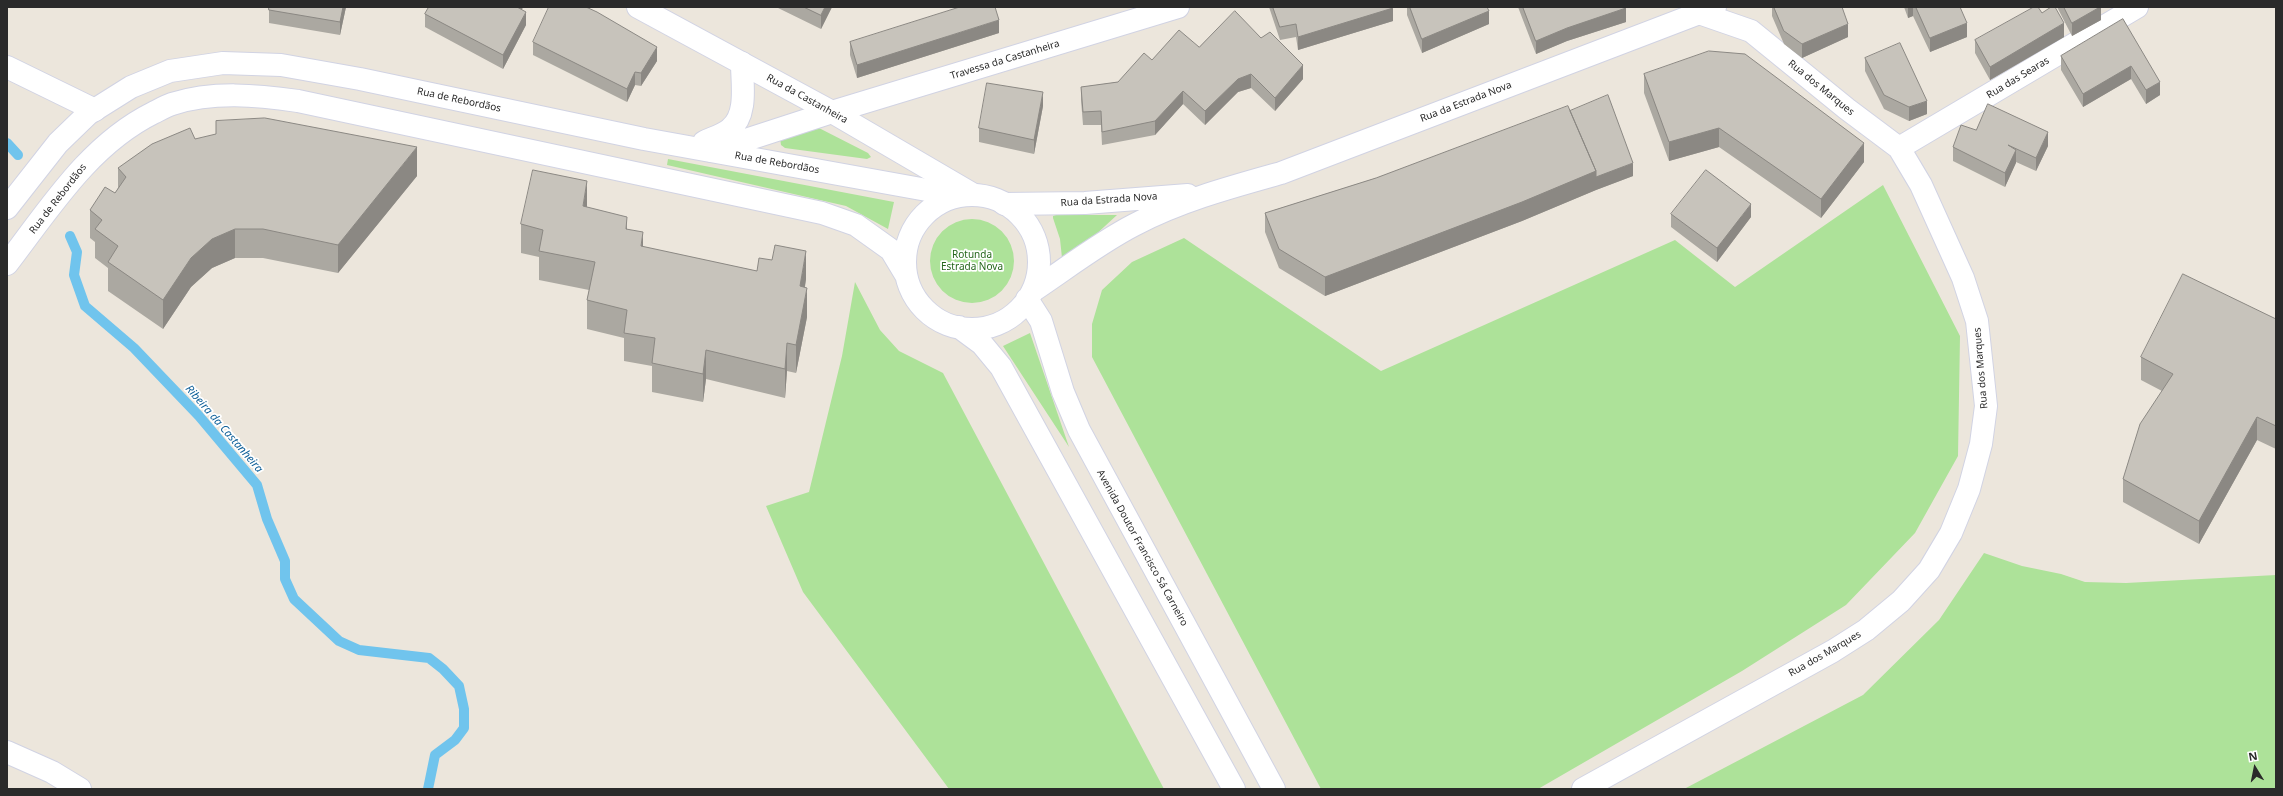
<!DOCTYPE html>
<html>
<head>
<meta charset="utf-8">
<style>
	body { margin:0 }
	#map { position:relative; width:2283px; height:796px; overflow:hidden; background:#ece6dc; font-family:"Noto Sans",sans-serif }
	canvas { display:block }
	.frame { position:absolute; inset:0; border:8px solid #2a2a2a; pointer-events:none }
	.north { position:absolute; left:2235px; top:748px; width:40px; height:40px; -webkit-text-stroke:3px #fff; paint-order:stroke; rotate:350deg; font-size:11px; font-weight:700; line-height:16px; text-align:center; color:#2a2a2a }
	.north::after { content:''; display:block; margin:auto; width:14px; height:18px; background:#2a2a2a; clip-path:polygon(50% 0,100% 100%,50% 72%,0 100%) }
</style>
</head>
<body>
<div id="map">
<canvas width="2283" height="796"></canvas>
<div class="frame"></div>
<div class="north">N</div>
</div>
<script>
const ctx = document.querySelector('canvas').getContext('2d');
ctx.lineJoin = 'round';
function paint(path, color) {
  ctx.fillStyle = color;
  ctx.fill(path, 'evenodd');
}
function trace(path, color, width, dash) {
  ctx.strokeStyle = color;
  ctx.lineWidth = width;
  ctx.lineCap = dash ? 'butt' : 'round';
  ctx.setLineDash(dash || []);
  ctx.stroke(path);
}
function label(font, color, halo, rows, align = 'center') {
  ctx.font = font + ' "Noto Sans",sans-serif';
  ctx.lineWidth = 3.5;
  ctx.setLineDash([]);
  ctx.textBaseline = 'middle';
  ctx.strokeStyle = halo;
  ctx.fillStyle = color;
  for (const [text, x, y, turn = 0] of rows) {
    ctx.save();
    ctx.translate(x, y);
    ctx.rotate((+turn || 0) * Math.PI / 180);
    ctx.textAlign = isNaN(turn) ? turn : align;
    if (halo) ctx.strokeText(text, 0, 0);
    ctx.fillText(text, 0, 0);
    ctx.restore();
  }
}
paint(new Path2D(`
	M815,126l53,27 3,4 -4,2 -82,-11 -4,-3 -1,-7z
	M668,159l226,43 -6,27 -42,-23 -179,-41z
	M1883,185l77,151 -2,120 -43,77 -69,72 -104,66 -204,118h-217l-229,-432v-33l10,-34 30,-28 52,-24 197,133 294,-131 60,47z
	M1056,215h61l-38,35 -17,8 -2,-19 -7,-21v-2z
	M930 261a42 42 0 1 1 84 0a42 42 0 1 1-84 0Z
	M855,282l25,48 19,21 44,22 221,416h-215l-146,-197 -37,-86 43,-14 33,-136z
	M1030,333l39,114 -66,-101z
	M1984,553l38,13 39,8 24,8 41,1 150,-8v214h-592l179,-94 76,-75z`), '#ade299');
trace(new Path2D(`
	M7,143l11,12
	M70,236l7,16 -3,23 11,31 49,42 65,68 58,69 10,34 18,42v18l9,20 45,42 20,9 70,8 14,11 16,17 5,23v19l-9,12 -20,15 -7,34`), '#70c4ed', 10);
const minor = new Path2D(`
	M7,67l88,43
	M704,142c8,-4 19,-7 26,-13 18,-14 12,-45 12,-66
	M1899,148l238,-141
	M712,151l120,-39 346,-105
	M1583,789l250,-138 33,-21 35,-29 28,-31 22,-37 18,-44 12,-45 5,-38 -9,-85 -14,-43 -42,-93 -22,-37 -52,-39 -96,-78 -52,-18`);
const tertiary = new Path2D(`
	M638,7l194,105 142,83
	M1004,204l81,-1 103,-8
	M1034,290c33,-22 65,-47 100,-65 45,-24 97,-38 147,-52l434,-166`);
const secondary = new Path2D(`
	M905 262a67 67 0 1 1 134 0a67 67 0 1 1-134 0Z
	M7,208l51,-65 30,-29 43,-27 39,-16 53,-8 58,2 79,14 284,60 316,57
	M7,264c43,-56 82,-119 146,-151 6,-3 13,-7 19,-9 41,-13 85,-9 126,-3l524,112 34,12 35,25 15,25
	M1027,299l14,22 22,71 16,38 195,359
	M959,327l23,17 19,23 233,422
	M7,752l45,20 28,17`);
trace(minor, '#d1d3e3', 24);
trace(tertiary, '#d1d3e3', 24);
trace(secondary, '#d1d3e3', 24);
trace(minor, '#fff', 22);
trace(tertiary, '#fff', 22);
trace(secondary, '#fff', 22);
paint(new Path2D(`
	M269,7h77l-6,28 -71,-12z
	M429,7h94l-1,3 4,15 -23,44 -78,-42v-13z
	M776,7h56l-11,22z
	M1269,7h123l1,14 -95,29 -2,-13 -16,3z
	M1407,7h80l2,17 -67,29 -15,-38z
	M1518,7h108v15l-59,19 -31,13z
	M1772,7h70l6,30 -46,21 -18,-14 -12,-28z
	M1904,7h56l7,30 -37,15 -17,-36 -5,2z
	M2057,7h44v13l-29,16z
	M2042,13l22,24 -74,43 -15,-27v-13z
	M2123,19l37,76 -14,9 -15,-25 -48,28 -22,-37v-14z
	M999,33l-142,45 -7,-23v-13z
	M1261,38l42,41 -28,32 -24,-23 -13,4 -33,33 -22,-21 -28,31 -53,10 -1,-20h-18l-2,-25v-13l37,-5 34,-22 47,-13z
	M533,42l124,19 -16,25 -6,-1 -8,17 -94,-47z
	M1865,58l62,56 -18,7 -25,-12 -19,-38z
	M1644,74l220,88 -43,56 -102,-71 -50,14 -25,-68z
	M1043,106l-9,48 -55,-12v-14z
	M1570,111l63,65 -37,14 -74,31 -197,75 -46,-28 -14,-36v-19l111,-35z
	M1976,130l72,16 -12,25 -20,-9 -11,25 -52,-26v-14z
	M195,139l222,37 -79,97 -75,-15h-28l-23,10 -21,19 -28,42 -55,-38v-23l-13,-10v-16l-5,-4v-28l25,-17 3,-5v-20z
	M587,207l40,23 16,17 114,24 49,8 -1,8 2,30 -11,56 -9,-2 -2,27 -79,-19 -3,23 -51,-10v-26l-28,-5v-23l-37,-9v-29l2,-10 -50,-10v-23l-18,-4v-29z
	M1671,214l80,3 -34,45 -46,-35z
	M2276,319v130l-19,-9 -58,104 -76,-42v-23l39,-88 -21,-11v-23z`), '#aba8a1');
paint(new Path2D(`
	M343,7h3l-6,28v-13z
	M516,7h7l-7,13z
	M825,7h7l-11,22v-14z
	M1908,7h5v9l-5,2z
	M2100,7h1v13l-29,16v-13z
	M1393,8v13l-95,29v-13z
	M1626,8v14l-59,19 -31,13v-13l31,-13z
	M1489,11v13l-67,29v-14z
	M526,12v13l-23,44v-14z
	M999,20v13l-142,45v-13z
	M1967,23v14l-37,15v-14z
	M2064,23v14l-74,43v-13z
	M1848,24v13l-46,21v-14z
	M657,47v14l-16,25v-13z
	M1303,65v14l-28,32v-13z
	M2131,66v13l-48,28v-13z
	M635,72v13l-8,17v-13z
	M1251,74v14l-13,4 -33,33v-14l33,-32z
	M2160,82v13l-14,9v-14z
	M1183,91v13l-28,31v-14z
	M1043,92v14l-9,48v-14z
	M1927,101v13l-18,7v-14z
	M1719,128v19l-50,14v-19z
	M2048,132v14l-12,25v-13z
	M1864,143v19l-43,56v-19z
	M417,147v29l-79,97v-28z
	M2016,150v13l-11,24v-14z
	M1633,163v13l-37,14v-13z
	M1596,171v19l-74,31 -197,75v-19z
	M587,181v29l-4,-4z
	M1751,204v13l-34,45v-14z
	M627,217v29l-1,-17z
	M235,229v29l-23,10 -21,19 -28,42v-29l28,-42 21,-19z
	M643,232v29l-2,-15z
	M806,251v28l-6,36v-29z
	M807,288v29l-11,56v-28z
	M787,343v28l-2,27v-29z
	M706,350v29l-3,23v-28z
	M2257,417v23l-58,104v-23z`), '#8b8883');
const building = new Path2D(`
	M269,7h74l-3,15 -71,-12z
	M429,7h88l9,5 -23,43 -78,-41z
	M549,7h37l11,5 60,35 -16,26 -6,-1 -8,17 -94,-47z
	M804,7h21l-4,8z
	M960,7h35l4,13 -142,45 -7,-23z
	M1273,7h119l1,1 -95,29 -2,-13 -16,3z
	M1410,7h77l2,4 -67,28z
	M1523,7h103v1l-59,20 -31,13z
	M1774,7h68l6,17 -46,20 -18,-13z
	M1916,7h44l7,16 -37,15z
	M2034,7h4l4,6 9,-6h4l9,16 -74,44 -15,-27z
	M2064,7h36l-28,16z
	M1235,11l26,27 9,-6 33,33 -28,33 -24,-24 -13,5 -33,32 -22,-20 -28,30 -53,11 -1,-21 -18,1 -2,-25 37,-5 26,-29 8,7 27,-30 20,17z
	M2123,19l37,63 -14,8 -15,-24 -48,28 -22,-38z
	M1900,43l27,58 -18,6 -25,-12 -19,-37z
	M1709,51l36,3 119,89 -43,56 -102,-71 -50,14 -25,-68z
	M987,83l56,9 -9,48 -55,-12z
	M1608,95l25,68 -37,14v-6l-26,-60z
	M1988,104l60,28 -12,26 -28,-13 8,5 -11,23 -52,-26 8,-22 15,5z
	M1568,106l28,65 -74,31 -197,75 -46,-28 -14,-36 111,-35z
	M265,118l152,29 -79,98 -75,-16h-28l-23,10 -21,19 -28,42 -55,-38 10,-16 -23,-17 7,-9 -12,-10 15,-23 10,6 11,-16 -8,-9 34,-24 38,-16 5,11 21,-5v-13z
	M533,170l54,11 -4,25 44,11 -1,12 17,3 -2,14 116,25 2,-13 13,2 3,-15 31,6 -6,35 7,2 -11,57 -9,-2 -2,26 -79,-19 -3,24 -51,-11 3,-25 -31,-5 3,-23 -40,-10 8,-38 -56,-11 4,-21 -22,-6z
	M1706,170l45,34 -34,44 -46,-34z
	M2183,274l93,45v107l-19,-9 -58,104 -76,-42 17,-55 33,-50 -32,-17z`);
paint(building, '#c7c3bb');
trace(building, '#8b8883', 1);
label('10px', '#2a2a2a', '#fff', [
	["Travessa da Castanheira",1005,60,-17],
	["Rua das Searas",2018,78,-31],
	["Rua dos Marques",1821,88,39],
	["Rua da Castanheira",807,99,29],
	["Rua de Rebordãos",459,100,12],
	["Rua da Estrada Nova",1466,102,-21],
	["Rua de Rebordãos",777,163,10],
	["Rua de Rebordãos",58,199,-52],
	["Rua da Estrada Nova",1109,200,-4],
	["Rua dos Marques",1981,368,-95],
	["Avenida Doutor Francisco Sá Carneiro",1142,548,61],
	["Rua dos Marques",1825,654,-30]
]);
label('10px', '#25661b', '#fff', [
	["Rotunda",972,255],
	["Estrada Nova",972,267]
]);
label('italic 11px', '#0f6099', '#fff', [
	["Ribeira da Castanheira",224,429,49]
]);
</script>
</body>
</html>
